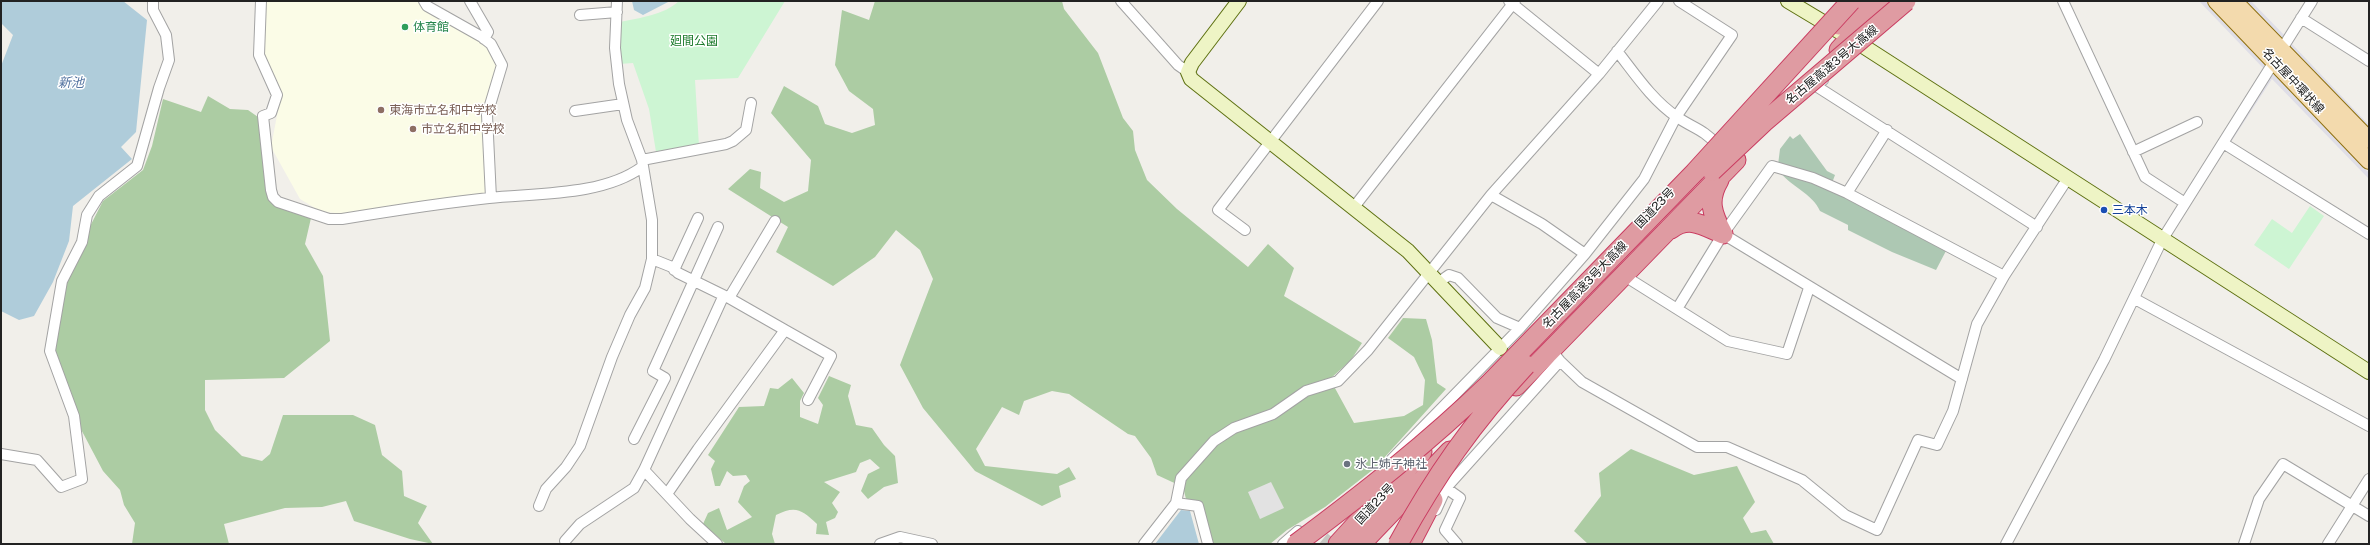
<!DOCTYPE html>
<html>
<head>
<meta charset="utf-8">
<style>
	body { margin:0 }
	#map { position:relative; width:2370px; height:545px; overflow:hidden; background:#f1efea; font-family:"Public Sans",sans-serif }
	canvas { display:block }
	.frame { position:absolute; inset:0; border:2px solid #222; pointer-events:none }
</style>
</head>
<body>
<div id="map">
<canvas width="2370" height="545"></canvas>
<div class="frame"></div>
</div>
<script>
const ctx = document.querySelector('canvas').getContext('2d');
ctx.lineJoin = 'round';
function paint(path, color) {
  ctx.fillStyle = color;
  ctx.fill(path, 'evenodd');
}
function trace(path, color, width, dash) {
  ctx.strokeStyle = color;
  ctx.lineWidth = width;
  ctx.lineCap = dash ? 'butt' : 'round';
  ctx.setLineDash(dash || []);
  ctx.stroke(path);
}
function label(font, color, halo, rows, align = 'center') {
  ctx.font = font + ' "Public Sans","Noto Sans JP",sans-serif';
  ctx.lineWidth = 3;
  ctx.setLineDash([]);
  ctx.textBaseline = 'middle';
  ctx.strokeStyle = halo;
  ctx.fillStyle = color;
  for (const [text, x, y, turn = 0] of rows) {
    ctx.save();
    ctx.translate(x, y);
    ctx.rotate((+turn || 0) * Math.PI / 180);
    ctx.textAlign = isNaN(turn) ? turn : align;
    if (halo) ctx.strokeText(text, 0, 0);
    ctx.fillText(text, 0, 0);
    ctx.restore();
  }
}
paint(new Path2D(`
	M264,1h156l68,43 11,21 -16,50 4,75 -6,6 -138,18 -23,-3 -20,-12 -29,-52 8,-42 -16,-51z`), '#fbfce7');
paint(new Path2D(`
	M875,1h187l2,8 34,44 25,65 10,13 2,19 12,30 30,29 71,58 20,-23 26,24 -10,28 78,47 -11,17 -21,19 24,44 50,-7 19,-11 2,-25 -11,-23 -26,-19 15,-20 23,1 6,21 5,43 9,6 -71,79 -50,39 -38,23 -17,14h-58l-11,-39 -14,-2 -4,-16 -26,-12 -6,-17 -16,-22 -7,-2 -59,-40 -17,-3 -28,10 -5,14 -17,-8 -26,42 9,17 72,8 12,-7 7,12 -17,7 2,11 -19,9 -67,-35 -52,-63 -23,-43 33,-86 -13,-29 -24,-20 -21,27 -42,29 -57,-34 12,-25 -60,-38 22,-20 11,3 -1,16 24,14 24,-11 3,-31 -40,-47 13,-27 34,20 7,18 27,9 23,-8 -2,-16 -24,-18 -14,-26 7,-55 27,10z
	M208,96l22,13 18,1 10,7 21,89 32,12 -6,26 18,32 7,65 -46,37 -79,2v30l10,20 27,26 20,5 8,-7 13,-39h70l22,10 7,30 20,16 2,25 23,10 -9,17 15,21 -23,-5 -56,-18 -8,-20 -24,6 -37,1 -61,16 5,20h-97l3,-21 -11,-18 -4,-15 -17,-19 -29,-55 -24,-65 12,-70 41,-80 40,-31 9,-24 11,-47 38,13z
	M829,376l22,9 -3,11 8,29 16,3 12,17 11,11 3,27 -14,4 -16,12 -7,-8 7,-17 12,-6 -10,-9 -10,4 -4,9 -32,10 16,10 -8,11 6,9 -3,6 -9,4 3,13 -13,-1 1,-10c-15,-14 -21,-19 -41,-9l-4,19 3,10h-49l-23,-20 5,-11 11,-5 8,22 25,-13 -14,-15 6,-16 6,-5 -4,-6 -13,1 -6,-5 -7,15h-5l-4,-17 4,-8 -7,-6 31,-48 25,-1 6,-18 8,1 14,-11 12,15 -4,8v16l18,7 5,-19 -5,-7z
	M1631,449l63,26 43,-9 18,36 -12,16 8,15 15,-3 8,14h-186l-14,-13 27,-35 -2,-23z`), '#accca3');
paint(new Path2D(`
	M1800,134l27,37 8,4 -3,8 -54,-18 2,-16 10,-13 3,3z
	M1779,171l33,9 135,69 -11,21 -44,-18 -44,-22v-5l-28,-14c-7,-17 -30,-25 -41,-40z`), '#adc8b3');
paint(new Path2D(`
	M679,1h106l-47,77 -43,2 4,66 -42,12 -8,-49 -16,-46 -14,1 1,-42c19,-4 44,-7 59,-21z
	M2310,206l14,10 -35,53 -35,-24 18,-26 20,14z`), '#cdf5d3');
paint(new Path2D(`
	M1271,482l13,26 -24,11 -12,-27z`), '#e2e2e2');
paint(new Path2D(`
	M2199,1h7l58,61v7z
	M2244,1h7l34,35 -4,2z
	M2292,44l77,81v7l-79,-84z
	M2272,74l4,2 93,97v6l-97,-100 -41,63 -2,-1z`), '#dfdee7');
paint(new Path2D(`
	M1,1h122l24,19 -11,112 -15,15 11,12 -59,47 -4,35 -16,41 -19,34 -15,4 -18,-9v-245l12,-31 -12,-12z
	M632,1h38l-27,14 -9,-5z
	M1181,510l9,1 9,33h-44z`), '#afccda');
trace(new Path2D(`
	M1323,539l6,5`), '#c8c6c2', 14, [14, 7]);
const street = new Path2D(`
	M261,1l-2,54 18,40 -6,18 -8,3 8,74 2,7 5,5 51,17h13c49,-8 98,-16 147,-21 47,-5 114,-2 153,-31
	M424,1l3,5 55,31 9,7 11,21 -15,50 4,83
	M470,1l18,31 -4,7
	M1121,1l57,64 10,7
	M1509,1l90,73
	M2063,1l82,176 40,26
	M580,15l37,-3
	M2301,18l68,43
	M1617,51c18,23 35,49 60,66 14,10 28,13 39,27
	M1823,80l-7,6 221,141
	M575,111l48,-7
	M2223,143l146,91
	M2133,152l64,-30
	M642,160l84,-16 7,-3 13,-11 5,-27
	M1847,193l40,-63
	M1491,195l51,29 43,30
	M1354,207l161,-206
	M1245,230l-27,-20 160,-209
	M1723,234l239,145
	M652,259l20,8 6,6 51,25 56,32 -87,119 -31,45
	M674,270l24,-52
	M1623,275l105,66 59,13 22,-66
	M1439,282l10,-7 9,3 39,40 23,10
	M729,298l46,-77
	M2135,299l234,127
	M1677,309l46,-75 49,-68 41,12 34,15 157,83
	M785,330l46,26 -23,44
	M1552,351l8,10 22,21 115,65h30l75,33 43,35 32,15 41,-90 19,5 16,-34 24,-87 27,-48 64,-98
	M634,439l31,-61 -12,-7 65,-144
	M1,454l36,6 24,27 21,-8 -8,-63 -24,-65 12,-70 20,-39 5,-27 12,-19 38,-30 22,-78 10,-28 -3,-25 -13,-25v-9
	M1392,459l128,-131 65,-74 59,-75 32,-62 56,-82 -53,-34
	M1446,488l14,10 -15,32 12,14
	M1176,503l22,3 10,38
	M539,506l7,-17 20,-22 14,-21 32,-89 18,-42 15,-27 7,-29v-39l-10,-60 -15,-40 -8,-36 -4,-36 2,-47
	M1436,510l10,-22 114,-127
	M565,541l15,-17 54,-36 10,-18
	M717,544l-27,-25 -46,-49 79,-173
	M880,544l20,-7 32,7
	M1144,544l32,-41 5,-25 33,-37 20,-13 39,-14 33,-23 32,-10 30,-31 123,-155 108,-121 59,-73
	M1283,544l15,-13
	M2006,544l98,-184 58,-120 150,-239
	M2244,544l15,-45 24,-35 86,52
	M2328,544l41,-65`);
const secondary = new Path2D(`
	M1239,1l-47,62 -4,9 3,7 217,172 92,97
	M1788,1l75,45 506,326`);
const primary = new Path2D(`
	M2216,1l153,160
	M2234,1l135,139`);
const highway = new Path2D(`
	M1839,25l26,-24
	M1839,50l21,-23 27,-26
	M1719,180c-12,20 -7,34 4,54
	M1671,229c18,-14 33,-3 52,5
	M1516,386l220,-226
	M1338,544l84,-92
	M1361,544l89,-93
	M1410,544l23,-44`);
trace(street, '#a3a3a3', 12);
trace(secondary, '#5e7111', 16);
trace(primary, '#8f7010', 18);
trace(highway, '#ca3c61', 21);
trace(street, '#fff', 10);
trace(secondary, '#eef4c5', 14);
trace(primary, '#f3daad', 16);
trace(highway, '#df9ba2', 19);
const highwayBridge = new Path2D(`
	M1712,171l52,-49 142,-121
	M1296,544c67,-50 132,-101 193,-160l206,-212 156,-171
	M1398,544c37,-68 75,-122 128,-179`);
trace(highwayBridge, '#ca3c61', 21, []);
trace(highwayBridge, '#df9ba2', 19);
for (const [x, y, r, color] of [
	[405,27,4,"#2e9e5b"],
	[381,110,4,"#8d6e63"],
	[413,129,4,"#8d6e63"],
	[2104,210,4,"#1a4fb4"],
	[1347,464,4,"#6b7280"]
]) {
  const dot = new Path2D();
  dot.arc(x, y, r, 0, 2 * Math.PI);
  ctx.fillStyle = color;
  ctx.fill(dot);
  trace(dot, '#fff', 1.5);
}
label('12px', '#27864d', '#fff', [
	["体育館",413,27]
], 'left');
label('12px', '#187828', '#fff', [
	["廻間公園",694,41]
]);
label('12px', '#222', '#fff', [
	["名古屋高速3号大高線",1832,65,-40],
	["名古屋中環状線",2293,81,47],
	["国道23号",1655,208,-46],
	["名古屋高速3号大高線",1585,285,-46],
	["国道23号",1375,504,-47]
]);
label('12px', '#785e54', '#fff', [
	["東海市立名和中学校",389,110],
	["市立名和中学校",421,129]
], 'left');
label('12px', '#164399', '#fff', [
	["三本木",2112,210]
], 'left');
label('12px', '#5b616d', '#fff', [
	["氷上姉子神社",1355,464]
], 'left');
label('italic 13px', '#5474a1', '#fff', [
	["新池",71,83]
]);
</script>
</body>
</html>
